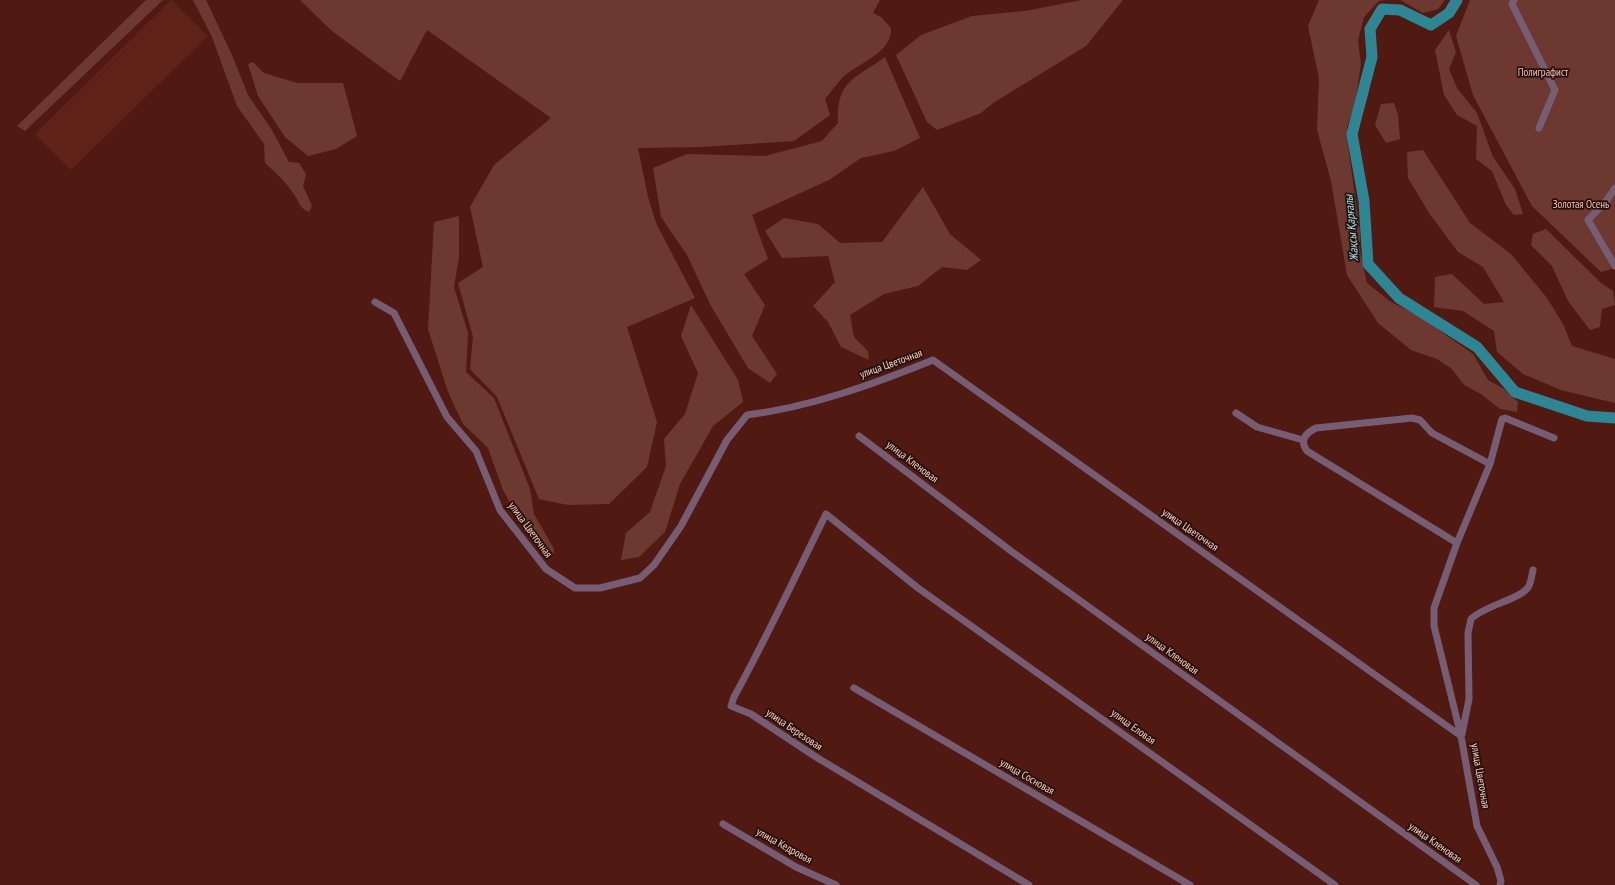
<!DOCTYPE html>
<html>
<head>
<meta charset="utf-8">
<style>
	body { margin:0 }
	canvas { display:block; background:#501a12 }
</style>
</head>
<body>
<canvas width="1615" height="885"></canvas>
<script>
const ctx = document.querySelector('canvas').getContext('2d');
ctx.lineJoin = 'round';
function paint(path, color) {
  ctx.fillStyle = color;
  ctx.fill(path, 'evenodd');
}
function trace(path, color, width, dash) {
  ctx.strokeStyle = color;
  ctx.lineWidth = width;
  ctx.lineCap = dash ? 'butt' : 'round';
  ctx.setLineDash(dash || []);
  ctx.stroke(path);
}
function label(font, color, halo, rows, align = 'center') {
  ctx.font = font + ' "PT Sans Narrow",sans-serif';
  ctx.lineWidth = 3.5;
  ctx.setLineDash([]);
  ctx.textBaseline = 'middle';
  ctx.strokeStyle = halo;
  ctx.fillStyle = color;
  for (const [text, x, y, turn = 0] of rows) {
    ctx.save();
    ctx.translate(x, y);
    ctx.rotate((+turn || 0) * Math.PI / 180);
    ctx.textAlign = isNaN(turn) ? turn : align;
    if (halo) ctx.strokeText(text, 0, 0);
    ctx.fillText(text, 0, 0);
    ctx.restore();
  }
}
paint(new Path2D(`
	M171,0l37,36 -137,134 -36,-36z`), '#5f2219');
paint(new Path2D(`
	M146,0h17l-138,131 -8,-5z
	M193,0h13l26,55 16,40 24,35 17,32 10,1 7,11 -3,12 9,20 -3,6c-10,-5 -8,-7 -14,-16 -7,-12 -19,-23 -30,-33l-1,-19 -27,-38 -25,-69z
	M300,0h580l-7,13 8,4 10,11c2,24 -32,35 -48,49 -6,6 -12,15 -18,22l5,16 -36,26 -92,6 -64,1 10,49 8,26 39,75 -68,29 30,95 -10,45 -38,37 -41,1 -29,-6 -42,-102 -27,-28 3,-32 -15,-54 25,-16 -13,-60 24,-42 57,-47 -124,-88 -27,51 -68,-50z
	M1082,0h41l-37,46 -93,57 -12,10 -44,17 -10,-8 -31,-67 25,-20 51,-19 53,-5z
	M1319,0h68l-8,1 -15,16 -6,23 3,24 -6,41 -8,22 1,18 12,88v18l7,32 24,19 28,14 54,38 15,26 16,9 14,13 -1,10 -17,-3 -19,-15 -17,-9 -12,-16 -15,-10 -26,-9 -33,-27 -31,-48 -16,-94 -14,-51 2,-52 -11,-52z
	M1400,0h45l-7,9 -15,4z
	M1470,0h145v268l-14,4 -69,-66 -59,-111 -17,-59z
	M1449,30l7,22 -7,17 8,19 20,25 16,44 22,32 8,25 -9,1 -8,-10 -14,-34 -16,-12 1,-33 -20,-11 -13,-20 -9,-45z
	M885,57l35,81 -26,13 -33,7 -32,22 -77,35 16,44 -24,15 21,31 -13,31 25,38 -7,9 -22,-15 -37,-62 -24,-51 -26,-38 -8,-49 34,-14 78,2 57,-15 16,-18c-2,-43 17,-44 47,-66z
	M253,62l11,11 33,10h46l14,53 -21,13 -28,7 -23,-19 -27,-41 -10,-32z
	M1394,103l4,12 2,24 -14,4 -11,-18 6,-21z
	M1423,150l47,73 41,31 36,44 16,26 9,22 43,13v44l-54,-13 -38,-16 -26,-22 -3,-21 -31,-20 -29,-4 1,-30 17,-3 32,30 20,-2 -21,-35 -25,-15 -29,-39 -21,-35 -1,-26z
	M923,187l27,47 31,26 -14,10 -25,-3 -24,19 -34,8 -34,21 4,22 14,14 1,9 -28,-13 -13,-25 -15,-16 22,-24 -7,-26 -46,2 -17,-27 19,-13 34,6 22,19 42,-1z
	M459,216v41l-5,30 14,46 -2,39 28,26 36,91 4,25 20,35v5l-34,-33 -17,-31 -15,-42 -25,-24 -15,-32 -20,-63 6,-107z
	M1546,229l55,54 12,8 2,14 -13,4 -2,18 -10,3 -22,-29 -16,-35 -21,-21 2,-11z
	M691,305l47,75 5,22 -30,24 -33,58 -15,48 -26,25 -18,3 5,-27 24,-21 16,-46 -2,-27 21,-25 13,-41 -17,-37z`), '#6d3830');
trace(new Path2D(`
	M1457,0l-8,13 -18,12 -31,-15 -18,-1 -12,20 2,28 -20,77 12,67 4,63 31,34 78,49 38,45 72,24 28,2`), '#2e8694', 11);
trace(new Path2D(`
	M1514,0l-2,4 43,86 -16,38
	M1615,188l-8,12 -19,20 27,46
	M375,302l19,11 53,104 29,34 24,59 46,59 29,19h25l40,-10 14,-13 27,-39 46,-86 20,-25c64,-8 127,-31 186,-55l528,376 16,90 20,41 4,14 -1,4
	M1236,413l21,14 46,13
	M859,436l152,115 465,334
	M1457,543l-150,-92c-8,-11 -1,-18 9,-23l96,-10 8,2 12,13 58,31
	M854,688l336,197
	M1462,734l7,-35 -1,-66 3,-14c14,-14 51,-20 58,-33 2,-5 3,-11 4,-16
	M1461,736l-27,-110v-18l23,-65 33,-79 12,-45 3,-1 49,20
	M723,824l73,43 40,18
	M1029,885l-213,-128 -65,-43 -20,-8 3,-9c33,-60 62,-122 92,-183l92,74 417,297`), '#765d73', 7);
label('11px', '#f1c3ba', '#260e0a', [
	["Полиграфист",1543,73],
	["Золотая Осень",1581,205]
]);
label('11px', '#f6d2cb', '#260e0a', [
	["улица Цветочная",891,364,-20],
	["улица Кленовая",912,462,37],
	["улица Цветочная",530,530,54],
	["улица Цветочная",1190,530,35],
	["улица Кленовая",1172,654,36],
	["улица Еловая",1133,727,36],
	["улица Березовая",794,730,34],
	["улица Цветочная",1480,776,80],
	["улица Сосновая",1027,777,30],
	["улица Кленовая",1435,843,35],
	["улица Кедровая",784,846,29]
]);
label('italic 12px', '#99eaf8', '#260e0a', [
	["Жақсы Қарғалы",1352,228,-95]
]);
</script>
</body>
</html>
